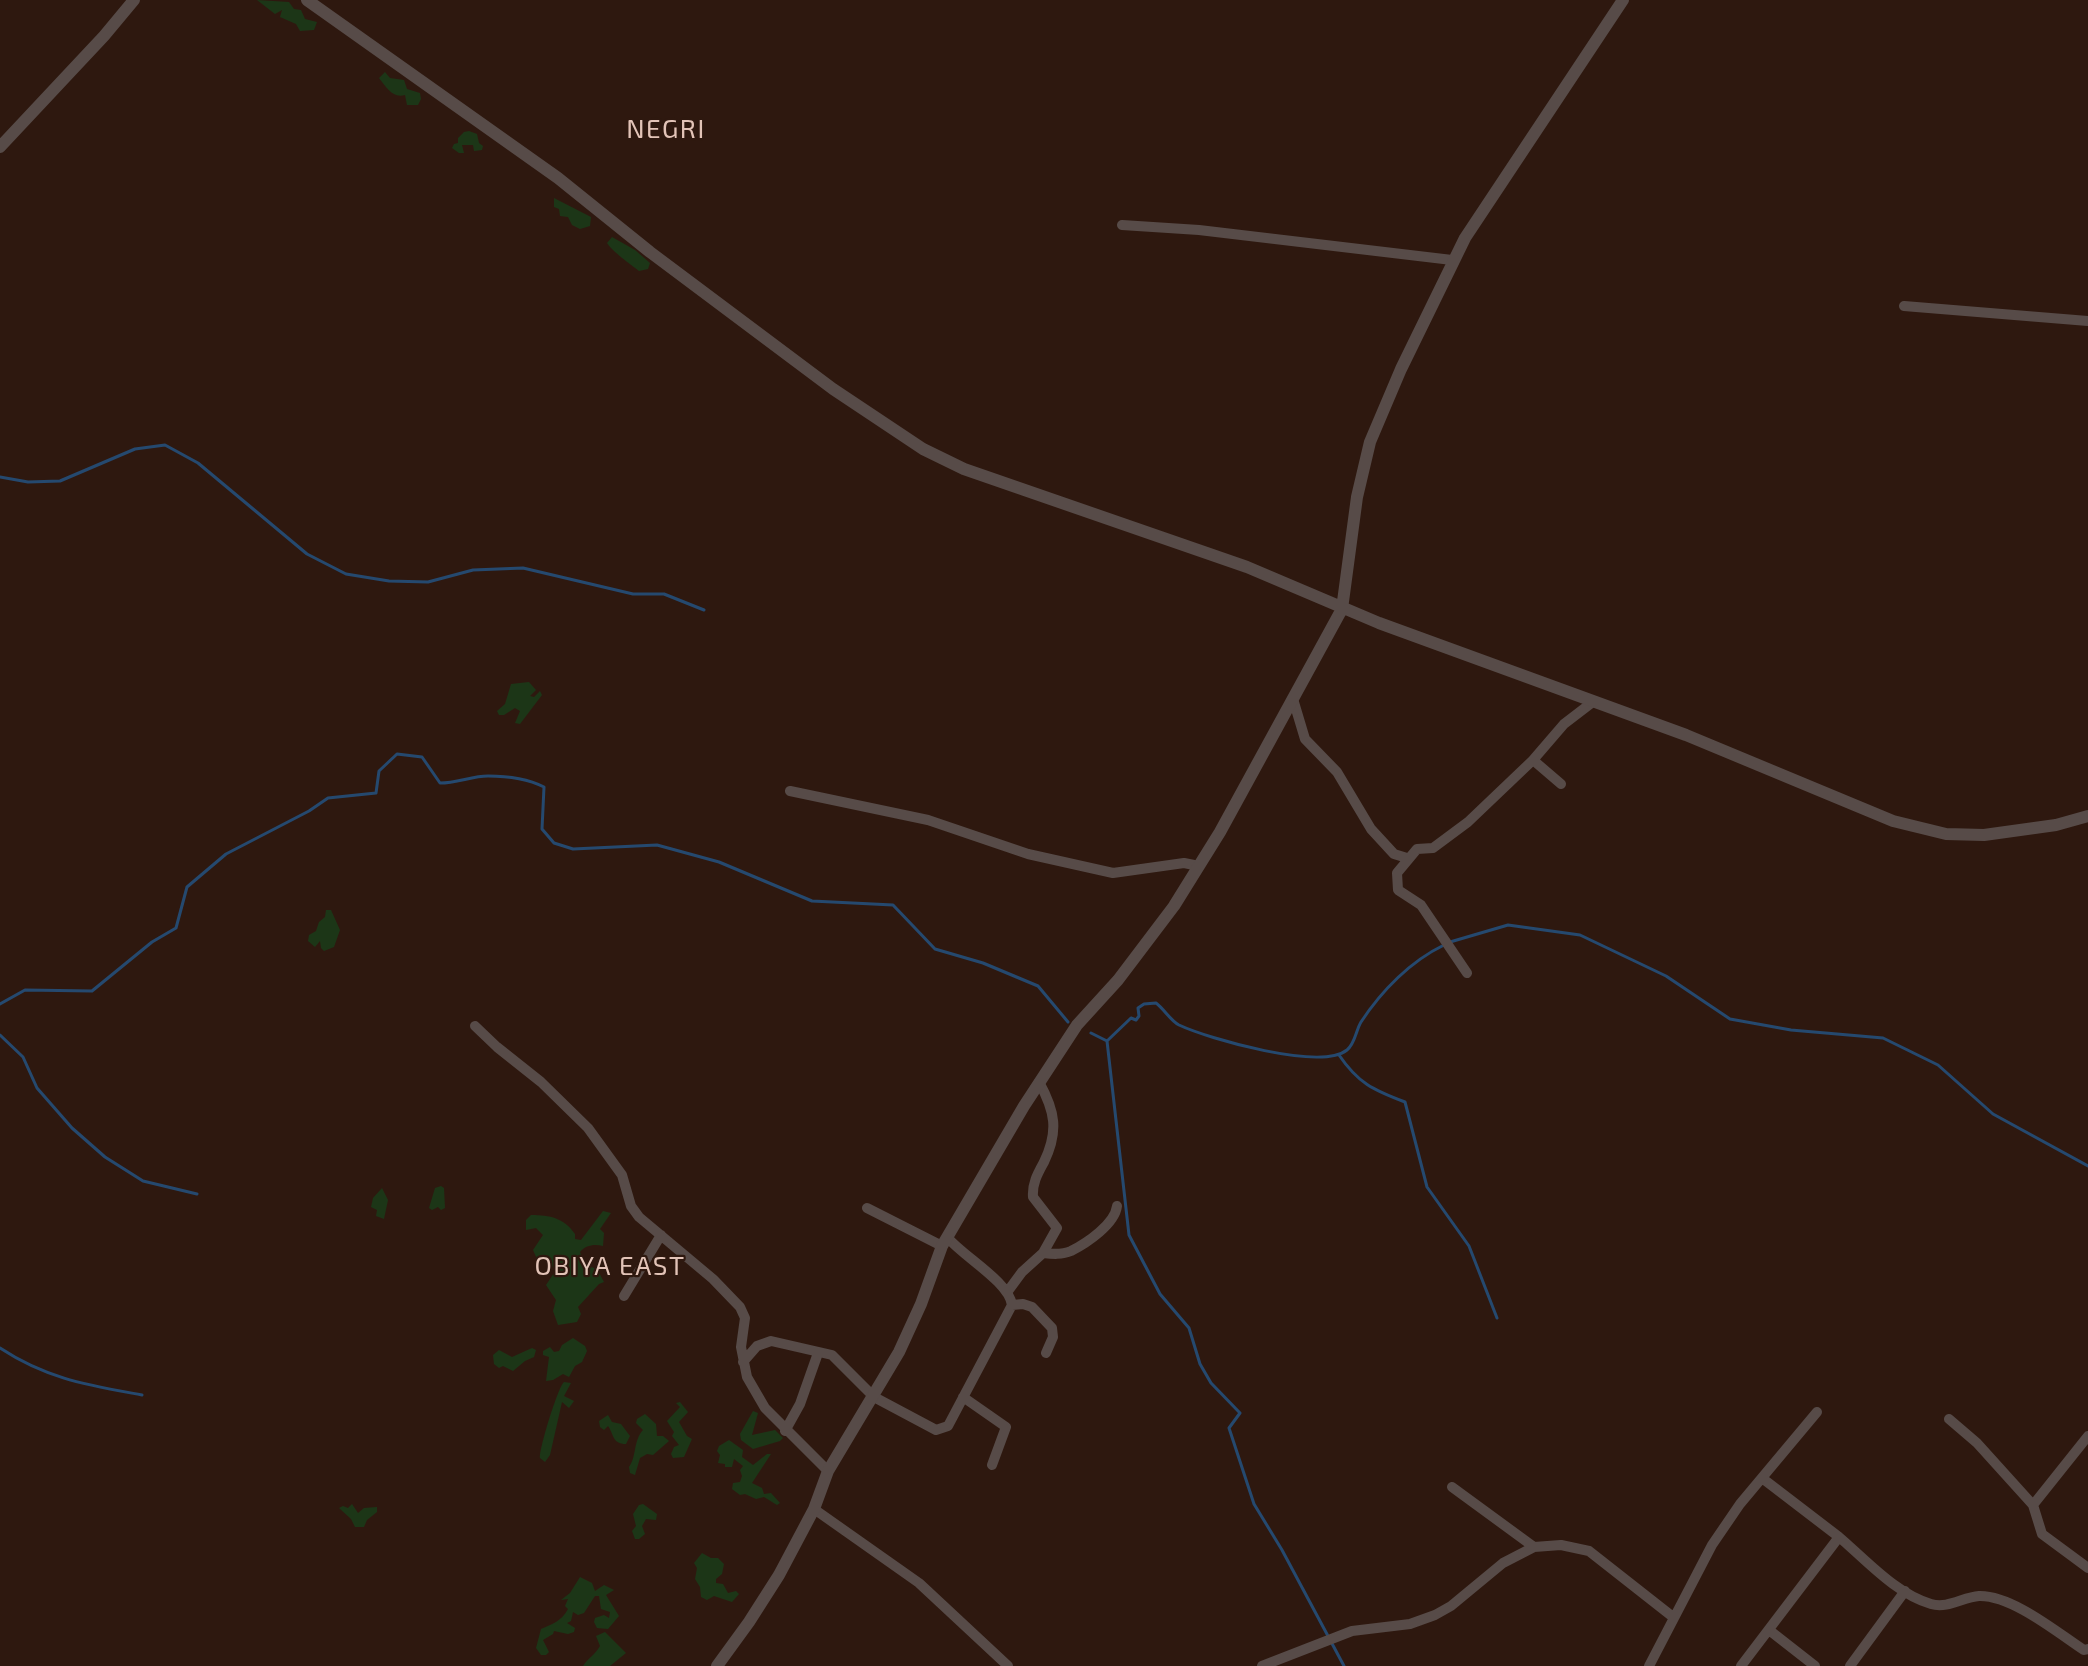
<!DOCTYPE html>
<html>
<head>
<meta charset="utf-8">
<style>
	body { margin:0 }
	canvas { display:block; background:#2e180f }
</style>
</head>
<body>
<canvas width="2088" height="1666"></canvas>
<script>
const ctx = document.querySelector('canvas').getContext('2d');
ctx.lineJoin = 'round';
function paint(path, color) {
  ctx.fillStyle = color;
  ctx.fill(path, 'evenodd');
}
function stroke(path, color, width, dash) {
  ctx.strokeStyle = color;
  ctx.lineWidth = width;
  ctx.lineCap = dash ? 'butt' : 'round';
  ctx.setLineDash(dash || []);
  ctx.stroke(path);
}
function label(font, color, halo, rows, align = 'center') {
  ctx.font = font + ' "Exo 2",sans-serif';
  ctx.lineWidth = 4.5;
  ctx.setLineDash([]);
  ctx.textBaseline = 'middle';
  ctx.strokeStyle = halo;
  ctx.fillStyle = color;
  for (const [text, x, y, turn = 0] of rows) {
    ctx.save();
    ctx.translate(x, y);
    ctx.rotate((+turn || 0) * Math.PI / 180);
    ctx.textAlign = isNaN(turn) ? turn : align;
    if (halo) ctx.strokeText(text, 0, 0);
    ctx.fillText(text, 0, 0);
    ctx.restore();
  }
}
const green = new Path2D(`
	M257 0 289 2 294 9 301 10 305 19 317 22 314 30 300 31 296 24 280 17 282 10 275 14Z
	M385 72 390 78 404 80 407 89 420 93 421 99 418 105H407L405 95C393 99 386 87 379 78Z
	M469 131 477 134 479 143 483 146 482 150 474 151 473 145H462L464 153H459L452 148 454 144 458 143V138L464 132Z
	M554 198 591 217 590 226 580 229 572 225 568 217 560 216 559 209 554 207Z
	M612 237 635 250 650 263 648 269 639 271C630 264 612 251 607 243Z
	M529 682 536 690 530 696 534 697 540 691 542 695 520 724 515 723 520 711 515 708 504 715H499L497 711 505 704 511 684Z
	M326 910H331L340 930 334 947 324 951 321 948 320 941 315 947 308 941 309 935 316 931 319 922 325 917Z
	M441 1186 444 1188 445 1208 441 1210 438 1207 432 1210 429 1208 435 1188Z
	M382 1188 388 1200 384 1219 376 1216 377 1210 371 1207 373 1198Z
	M603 1211 611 1213 600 1229 604 1233 603 1246C594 1244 586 1245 580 1252L585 1265 597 1269 604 1282 599 1284 578 1307 581 1314 577 1322 558 1325 553 1311 556 1300 546 1285 556 1270 545 1259H537L533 1250 543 1235 536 1228 526 1230V1220L531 1215C550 1215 564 1218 575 1234V1239L581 1240Z
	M573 1338 585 1346 587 1351 582 1362 575 1366 569 1377 563 1374 553 1380 546 1381 549 1357 543 1355V1351L550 1347 554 1352 559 1351 562 1345Z
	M532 1348 536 1350 534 1357 525 1361 513 1371 503 1366 499 1368 494 1364 493 1355 499 1350 512 1357Z
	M564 1382 571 1383 564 1396 574 1401 569 1408 562 1402 550 1455 545 1462 540 1458C539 1449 558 1387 564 1382Z
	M680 1402 688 1412 679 1422 687 1436 692 1439 684 1457 673 1458 671 1454 674 1447 679 1445 672 1436 674 1432 667 1421 680 1407 676 1403Z
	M753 1411 758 1413 752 1435 775 1430 783 1438 780 1441 753 1449 741 1440 740 1434Z
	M645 1414 656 1424 657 1436H663L669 1441 653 1455 647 1454 640 1458 635 1475 630 1473 629 1467C637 1456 633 1441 643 1430L636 1423 637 1419Z
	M608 1415 612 1422 621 1424 630 1436 626 1444C612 1444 614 1434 608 1426L604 1430 600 1427 599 1421Z
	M729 1440 743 1450 742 1457 753 1465 767 1454H771L752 1483 762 1488 764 1494 771 1493 780 1503 777 1505 764 1497 756 1499 745 1494 740 1495 732 1489 733 1483 740 1482 742 1476 740 1470 743 1466 734 1459 732 1467H725V1464L718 1463 720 1455 717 1451 719 1446Z
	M352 1504 358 1513 364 1508 377 1507V1512L367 1520 364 1527H355L351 1519 339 1508 343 1506 348 1508Z
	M643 1504 657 1514 656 1520 646 1519 642 1526 645 1534 639 1539H635L632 1531 636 1526 633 1514 639 1505Z
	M702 1553 711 1558H718L724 1564 722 1574 716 1579V1583L723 1584 728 1593 736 1591 739 1594 732 1602 714 1596 707 1600 701 1597 700 1587 695 1579 697 1568 694 1563Z
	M580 1577 592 1583 595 1591 604 1585 614 1590 606 1595 619 1616 608 1629 597 1628 594 1622 595 1618 604 1615 609 1618 610 1612 601 1609 599 1596H595L584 1613 578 1615 573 1612 571 1621 567 1623 575 1628 574 1632 568 1634 554 1631 553 1634 543 1640 549 1652 546 1655H541L536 1648 541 1629C552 1624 562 1621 568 1609L565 1606 568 1599 561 1600 570 1593Z
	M605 1632 626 1653 610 1666H583C588 1658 595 1655 600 1646L596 1636Z`);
const stream = new Path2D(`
	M0 477 28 482 60 481 135 449 165 445 198 463 307 554 346 574 389 581 428 582 473 570 523 568 633 594H664L704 610
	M1450 942 1508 925 1580 935 1666 976 1730 1019 1791 1030 1883 1038 1938 1065 1993 1114 2088 1166
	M0 1004 25 990 92 991 152 942 176 928 187 887 226 854 309 811 328 798 376 793 379 771 397 754 422 757 440 783C457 783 472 776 488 776 506 776 528 779 544 787L542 829 554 843 573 849 657 845 719 862 812 901 893 905 935 949 983 963 1038 986 1068 1022
	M1091 1033 1107 1041 1131 1018 1136 1020 1139 1016 1138 1008 1144 1004 1156 1003C1164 1009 1171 1021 1179 1025 1209 1039 1321 1071 1347 1050 1355 1044 1356 1030 1361 1022 1382 990 1411 961 1444 945
	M0 1035 23 1057 37 1088 72 1128 105 1157 143 1181 197 1194
	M1107 1041 1129 1235 1160 1294 1189 1328 1200 1364 1211 1383 1240 1413 1229 1428 1254 1504 1282 1550 1344 1666
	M1339 1055C1358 1083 1373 1090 1405 1102L1427 1187 1469 1246 1497 1318
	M0 1348C47 1379 88 1385 142 1395`);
const minor = new Path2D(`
	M1122 225 1199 230 1452 260
	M1904 306 2088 321
	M1293 699 1305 739 1337 772 1371 829 1394 854 1407 858
	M1533 760 1561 784
	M790 791 928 820 1028 854 1113 873 1184 863 1199 866
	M1467 973 1421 905 1398 890 1397 873 1417 849 1433 848 1468 822 1533 760 1564 724 1594 701
	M475 1026 497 1047 541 1082 588 1128 622 1175 631 1206 639 1217 713 1279 740 1307 745 1318 741 1347 747 1377 765 1408 828 1471
	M867 1208 942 1246
	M1043 1253C1052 1254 1062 1255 1071 1251 1087 1243 1115 1224 1117 1206
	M1008 1291 1022 1272 1043 1253 1057 1228 1033 1197C1032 1183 1038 1173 1044 1162 1059 1131 1055 1111 1039 1082
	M624 1296 661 1235
	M1012 1305 1023 1304 1032 1307 1052 1328 1053 1337 1046 1353
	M743 1362 757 1346 771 1341 832 1355 874 1397 936 1430 948 1426 1012 1305C1009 1282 964 1257 948 1238
	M963 1397 1006 1427 992 1465
	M1949 1419 1977 1443 2033 1505
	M785 1431 800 1404 818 1353
	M2088 1436 2033 1505 2042 1534 2088 1568
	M1762 1478 1839 1537
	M1452 1487 1534 1547 1561 1545 1589 1551 1673 1617
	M814 1509 919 1583 1008 1666
	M1769 1630 1815 1666
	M1262 1666 1352 1631 1410 1624 1435 1615 1451 1606 1503 1563 1534 1547
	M1649 1666 1712 1545 1740 1504 1817 1412
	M1741 1666 1839 1537C1866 1560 1896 1594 1931 1604 1948 1609 1963 1597 1979 1596 2012 1595 2058 1633 2084 1650L2088 1649
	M1850 1666 1905 1591`);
const tertiary = new Path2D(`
	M307 0 558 178 650 252 833 389 923 449 964 469 1247 567 1379 623 1686 735 1893 821 1946 834 1984 835 2056 825 2088 816
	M0 147 104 36 134 0
	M717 1666 749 1622 779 1575 814 1509 828 1471 899 1352 921 1304 942 1246 1024 1106 1077 1025 1118 980 1174 906 1220 832 1342 609 1357 497 1370 442 1401 369 1465 238 1623 0`);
const quarterNames = [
	["NEGRI",666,129],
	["OBIYA EAST",610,1266]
];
paint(green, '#1c3617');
stroke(stream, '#25496f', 3);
stroke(minor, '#574b48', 10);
stroke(tertiary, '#574b48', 12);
ctx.letterSpacing = '1.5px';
label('26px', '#e2c3b7', '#2e180f', quarterNames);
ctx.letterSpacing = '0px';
</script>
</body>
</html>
